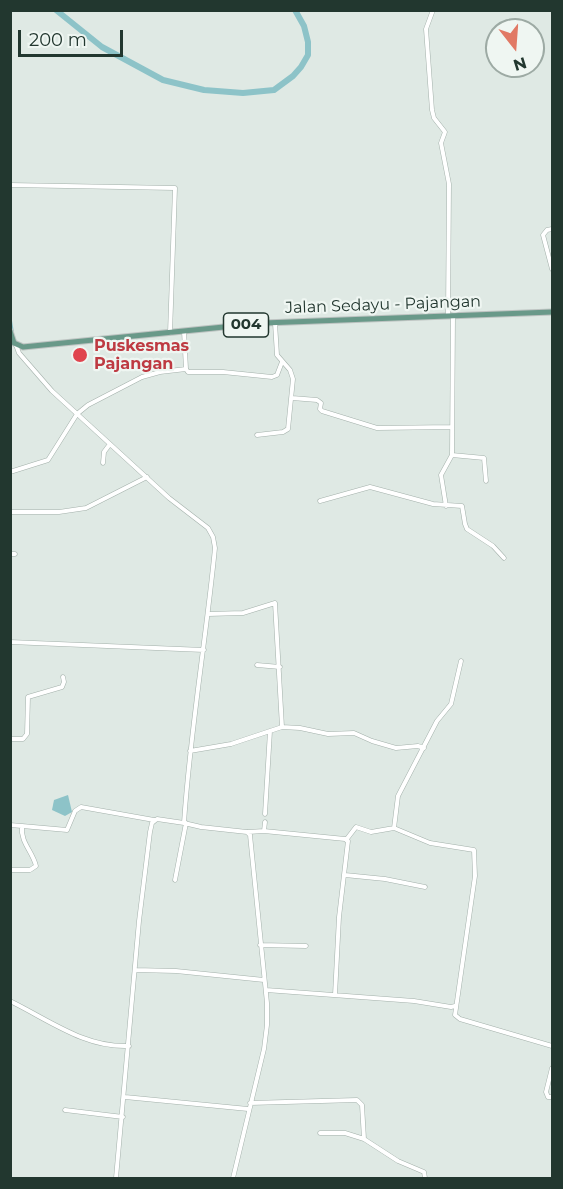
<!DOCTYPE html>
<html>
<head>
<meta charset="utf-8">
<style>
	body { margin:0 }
	#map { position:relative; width:563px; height:1189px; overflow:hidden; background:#dfe9e4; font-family:Montserrat,sans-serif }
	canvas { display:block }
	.frame { position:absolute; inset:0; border:12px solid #22372f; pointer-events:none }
	.north { position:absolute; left:485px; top:18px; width:60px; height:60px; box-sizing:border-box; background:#eff6f2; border:2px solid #9daaa4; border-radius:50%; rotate:163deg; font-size:16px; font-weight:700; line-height:24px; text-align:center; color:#22372f }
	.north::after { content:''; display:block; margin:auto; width:21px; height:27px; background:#e17965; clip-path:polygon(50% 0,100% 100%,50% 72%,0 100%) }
	.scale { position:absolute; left:18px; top:30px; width:105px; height:27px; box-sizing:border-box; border:3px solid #22372f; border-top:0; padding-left:8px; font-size:18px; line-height:21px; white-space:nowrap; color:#22372f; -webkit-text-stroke:4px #eff6f2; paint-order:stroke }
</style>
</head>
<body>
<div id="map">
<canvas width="563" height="1189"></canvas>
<div class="frame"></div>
<div class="north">N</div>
<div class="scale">200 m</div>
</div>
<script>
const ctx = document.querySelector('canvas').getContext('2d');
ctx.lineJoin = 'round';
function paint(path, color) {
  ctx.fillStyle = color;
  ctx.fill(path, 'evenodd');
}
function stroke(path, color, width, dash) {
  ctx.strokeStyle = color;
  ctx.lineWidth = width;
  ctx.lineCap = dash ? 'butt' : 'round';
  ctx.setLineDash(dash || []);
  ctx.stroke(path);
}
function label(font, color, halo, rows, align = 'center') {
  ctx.font = font + ' Montserrat,sans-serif';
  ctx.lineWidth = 4.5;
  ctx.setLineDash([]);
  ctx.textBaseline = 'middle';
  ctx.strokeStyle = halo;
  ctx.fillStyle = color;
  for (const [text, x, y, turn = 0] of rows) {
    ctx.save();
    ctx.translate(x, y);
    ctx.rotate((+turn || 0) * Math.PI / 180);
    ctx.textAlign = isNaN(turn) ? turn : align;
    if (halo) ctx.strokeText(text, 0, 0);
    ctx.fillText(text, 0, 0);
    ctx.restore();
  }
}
const water = new Path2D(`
	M68 795 72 812 65 816 52 810 54 800Z`);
const stream = new Path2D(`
	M10 313 13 331`);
const river = new Path2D(`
	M56 10 102 47 163 80 204 90 243 93 274 90 293 76 301 67 308 55V42L304 26 295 10`);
const minor = new Path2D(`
	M433 10 426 29 432 110 434 118 445 132 441 143 449 184 448 316
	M10 185 175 188 170 333
	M552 229 547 230 543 235 552 269
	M184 331 186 369
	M16 345 19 353 52 391 169 498 208 528 213 537 215 548C206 640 190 731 184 823L201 827 247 832 250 835 267 1003V1025L264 1049 233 1178
	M292 398 317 400 321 403 320 409 322 411 377 428 452 427
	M257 435 283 432 288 429 293 379 290 370 277 355 275 323
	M452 455 484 458 486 481
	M103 463 104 452 110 444
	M10 472 48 460 77 414 88 405 142 377 160 372 186 369 188 372H223L272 377 277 375 282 362
	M320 501 370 487 433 504 462 506 465 524 467 529 493 546 504 558
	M446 506 441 475 452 455 453 316
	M10 512H59L86 508 147 477
	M10 554H15
	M208 614 243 613 275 603 282 727
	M10 642 204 650
	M257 665 280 667
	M10 739H23L27 734 28 697 62 687 64 682 63 677
	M190 751 231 744 282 727 300 728 328 734 354 733 372 741 396 748 418 746 424 748
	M265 814 270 731
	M10 825 22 826C20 842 33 852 36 866L30 870H10
	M22 826 67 830 75 811 81 807 154 820
	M394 828 398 796 437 721 451 704 461 661
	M264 831 265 822
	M248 832 264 831 345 839 348 841 339 917 335 995
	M346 840 356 827 371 832 394 828 430 843 474 850 475 876 455 1015 460 1019 552 1046
	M345 875 385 879 425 887
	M175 880 186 823
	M260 945 306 946
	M135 970 176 971 264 980
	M266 990 414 1001 451 1007 455 1006
	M10 1001C49 1020 85 1048 129 1046
	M552 1068 546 1092 548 1097H552
	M125 1097 248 1109
	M250 1103 357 1100 362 1105 364 1139
	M65 1110 123 1117
	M320 1133H345L364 1139 398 1161 424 1172 425 1178
	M116 1178 139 921 150 832 152 823 157 819 184 823`);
const primary = new Path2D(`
	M10 331 14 343 23 347 264 323 552 312`);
const markers = [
	[80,355,8,"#e0444e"]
];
const shields = [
	[246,325,45]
];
const shieldNames = [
	["004",246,325]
];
const streetNames = [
	["Jalan Sedayu - Pajangan",383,305,-2]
];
const healthNames = [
	["Puskesmas",94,346],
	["Pajangan",94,364]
];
paint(water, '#8dc3c8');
stroke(stream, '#8dc3c8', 1.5);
stroke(river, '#8dc3c8', 6);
stroke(minor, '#a3b0aa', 5);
stroke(primary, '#bdc3c1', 7);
stroke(minor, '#fff', 4);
stroke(primary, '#699989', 5);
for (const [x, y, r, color] of markers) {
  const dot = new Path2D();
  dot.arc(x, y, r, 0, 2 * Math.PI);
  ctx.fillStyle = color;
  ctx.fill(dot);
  stroke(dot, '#eff6f2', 2);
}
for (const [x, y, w] of shields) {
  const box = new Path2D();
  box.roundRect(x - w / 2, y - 12, w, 24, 4.5);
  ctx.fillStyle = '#eff6f2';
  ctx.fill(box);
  stroke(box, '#22372f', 1.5);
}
label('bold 15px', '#22372f', null, shieldNames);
label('16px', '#22372f', '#eff6f2', streetNames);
label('bold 16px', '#be3a42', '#eff6f2', healthNames, 'left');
</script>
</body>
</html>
